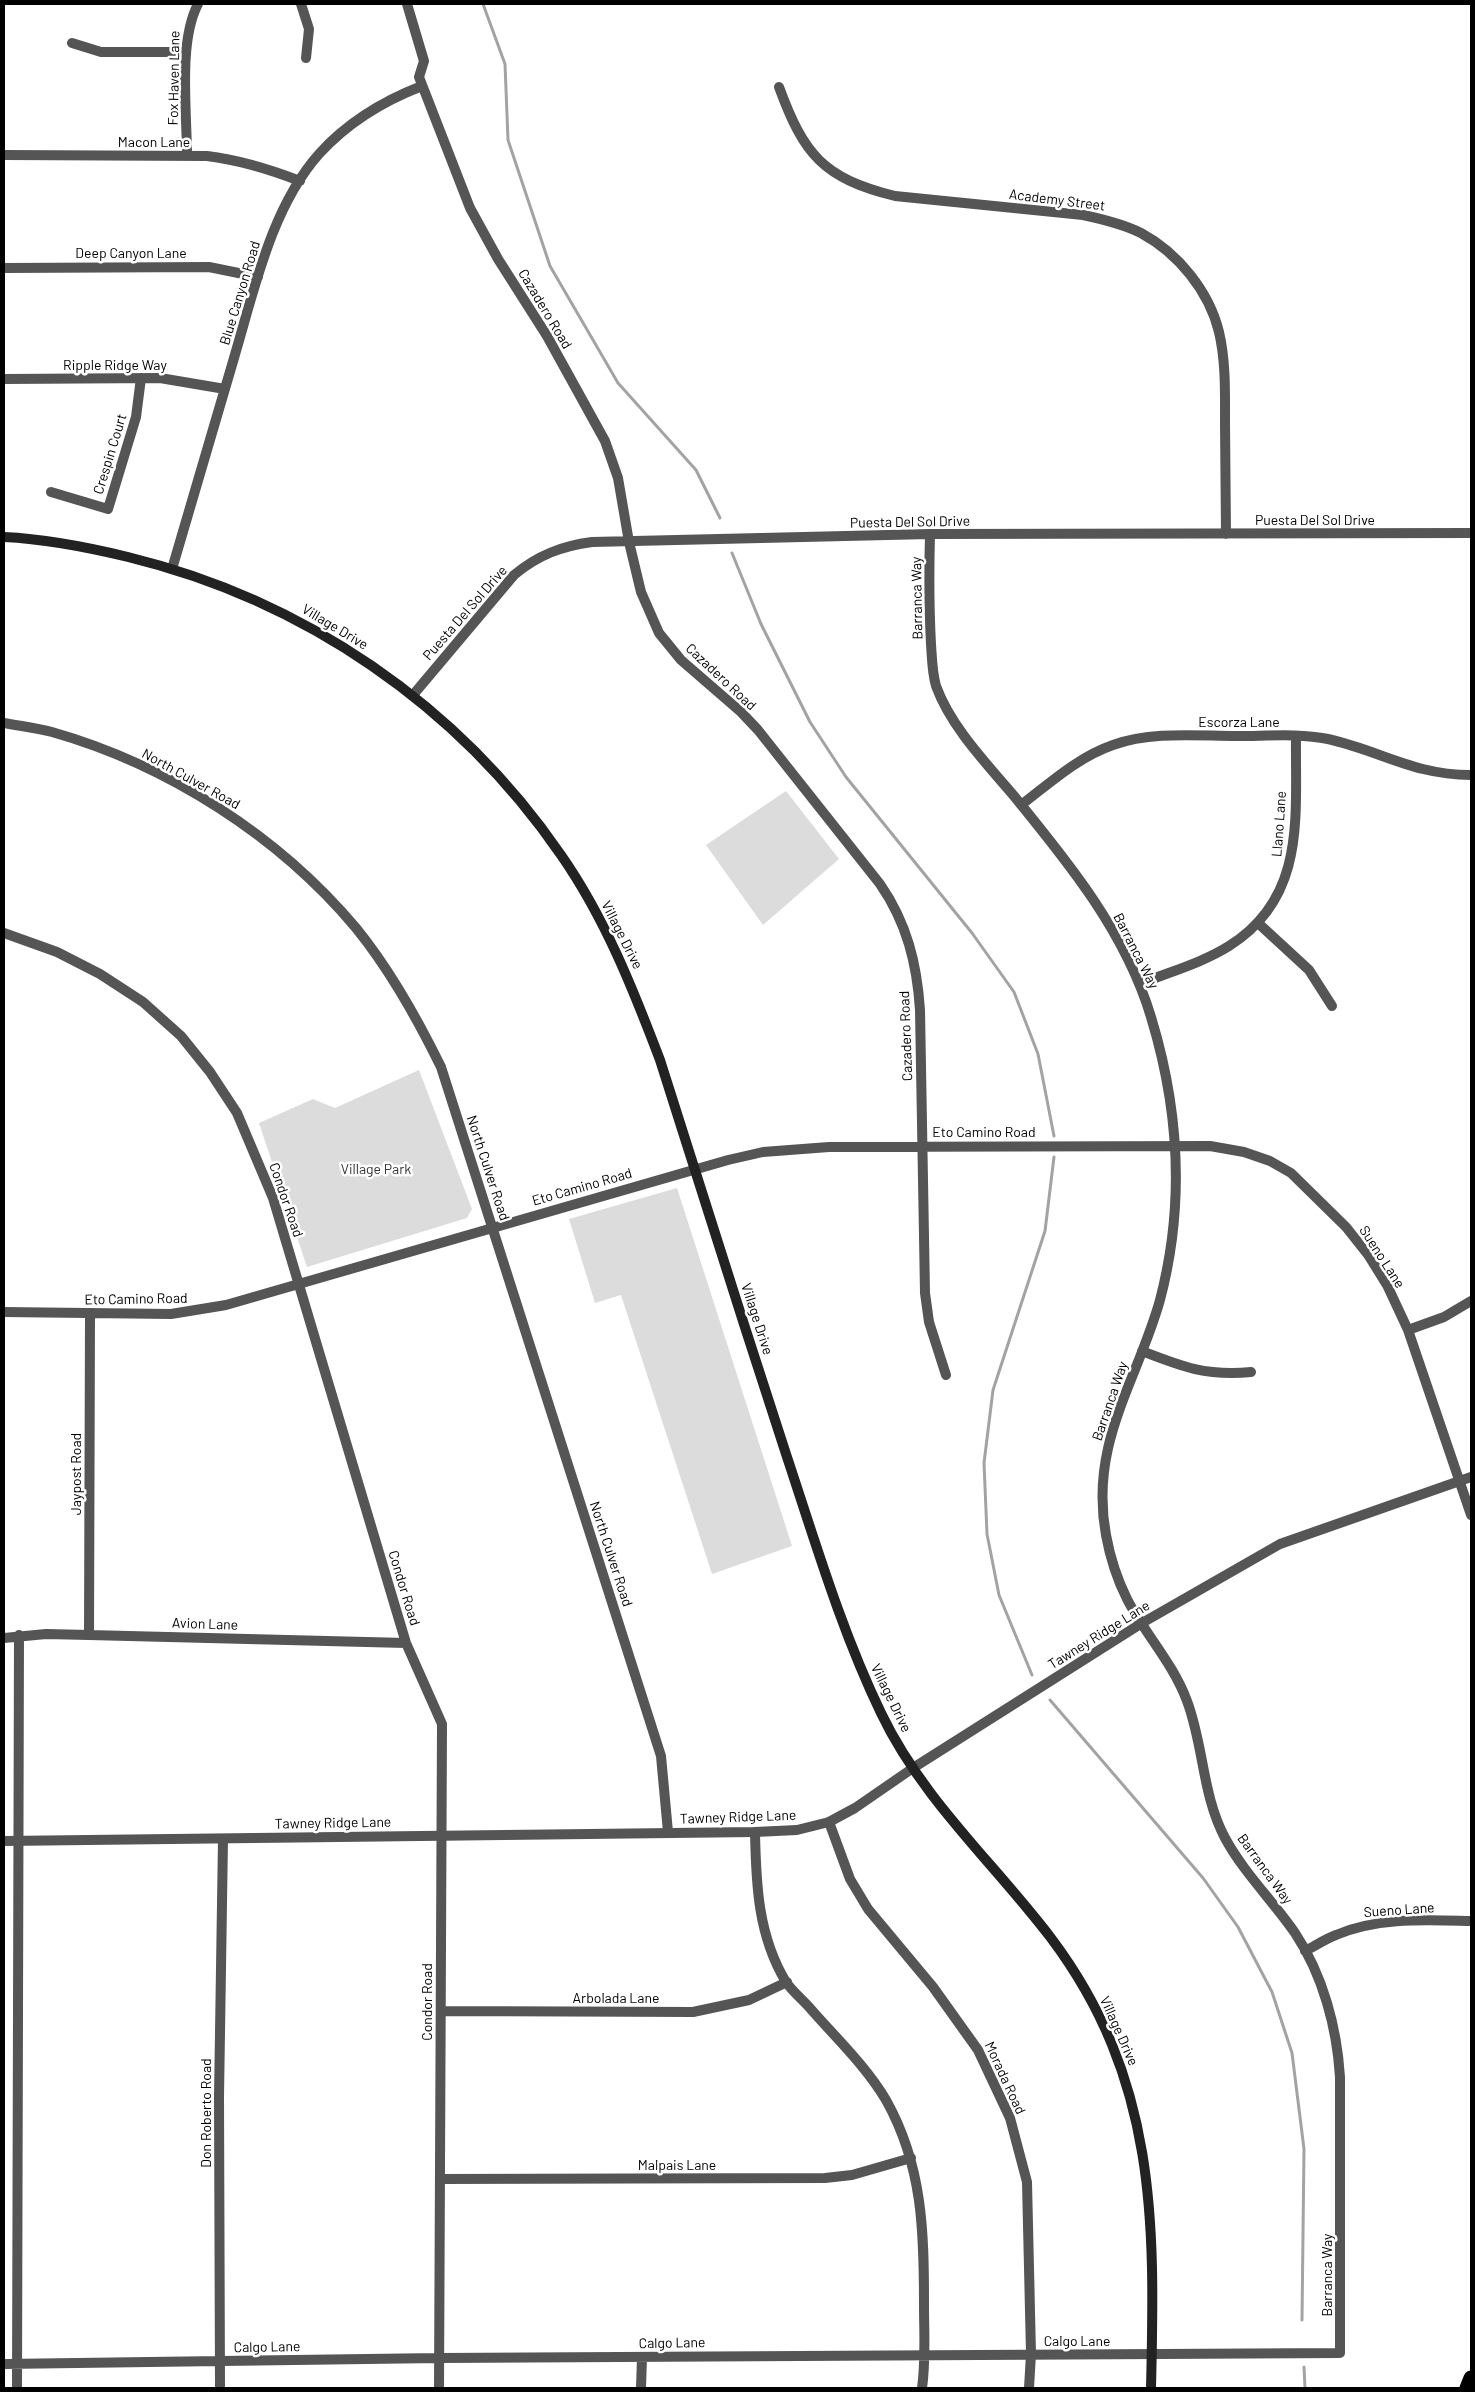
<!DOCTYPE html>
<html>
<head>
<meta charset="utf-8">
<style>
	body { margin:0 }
	#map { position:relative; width:1475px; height:2392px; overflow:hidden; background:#fff; font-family:Barlow,sans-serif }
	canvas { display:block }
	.frame { position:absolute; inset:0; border:5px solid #000; pointer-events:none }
</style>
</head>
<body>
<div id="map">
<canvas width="1475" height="2392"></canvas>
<div class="frame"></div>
</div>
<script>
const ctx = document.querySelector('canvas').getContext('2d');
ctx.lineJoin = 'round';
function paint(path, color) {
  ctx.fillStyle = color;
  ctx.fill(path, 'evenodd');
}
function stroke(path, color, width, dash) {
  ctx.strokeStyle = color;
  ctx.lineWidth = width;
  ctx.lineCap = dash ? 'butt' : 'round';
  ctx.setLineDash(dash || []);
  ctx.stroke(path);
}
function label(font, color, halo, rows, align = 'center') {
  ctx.font = font + ' Barlow,sans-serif';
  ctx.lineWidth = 5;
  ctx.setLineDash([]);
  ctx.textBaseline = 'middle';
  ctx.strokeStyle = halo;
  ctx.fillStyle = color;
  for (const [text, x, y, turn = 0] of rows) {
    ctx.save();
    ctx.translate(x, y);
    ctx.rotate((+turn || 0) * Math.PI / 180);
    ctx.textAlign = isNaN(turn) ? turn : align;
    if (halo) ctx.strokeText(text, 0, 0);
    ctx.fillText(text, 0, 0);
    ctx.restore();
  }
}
const green = new Path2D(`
	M786 791 839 859 763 925 706 845Z
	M419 1070 472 1209 467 1218 307 1267 259 1123 313 1099 335 1108Z
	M677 1188 792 1546 712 1574 621 1295 595 1303 569 1219Z`);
const stream = new Path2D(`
	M483 4 505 64 508 140 550 266 618 383 696 470 720 518
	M732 553 761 624 810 722 846 777 972 933 1014 992 1038 1054 1054 1136
	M1032 1675 999 1595 987 1534 984 1463 993 1390 1045 1231 1054 1157
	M1050 1700 1203 1878 1238 1927 1272 1992 1292 2053 1304 2149 1302 2320
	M1304 2367 1305 2388`);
const minor = new Path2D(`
	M301 4 309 29 306 58
	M407 4 424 61 419 77 470 208 498 259 547 336 605 441 618 478 629 542 641 592 659 633 681 660 741 712 758 730 880 884C907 923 917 964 920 1010L925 1293 929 1322 946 1375
	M72 43 101 52H186
	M779 87C804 155 823 178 895 196L1083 215C1102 219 1123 224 1141 233 1178 253 1209 291 1219 332 1226 362 1225 393 1225 424 1225 460 1226 497 1226 534
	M4 155 207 156C240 160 269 169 300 181
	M187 156C187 112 178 42 198 4
	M4 268 209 267 258 277
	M4 379 160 378 225 389
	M51 492 108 509 136 417 141 378
	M172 569C193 499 213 428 234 358 254 291 271 208 319 154 347 123 383 101 422 86
	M413 695 514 575C538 555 562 546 592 542L930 534 1471 533
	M4 723C20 726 37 728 52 732 168 765 279 836 356 928 391 971 417 1018 441 1067L661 1756 668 1832
	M1021 805C1050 783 1078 757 1113 745 1152 731 1197 736 1237 736 1267 736 1299 733 1328 739 1381 751 1414 775 1471 775
	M1258 923 1309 970 1332 1006
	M4 933 57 952 100 974 143 1002 181 1036 210 1072 237 1113 273 1198 406 1643 442 1724 439 2388
	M1140 984C1169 972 1202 963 1229 946 1307 897 1295 816 1296 736
	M4 1312 171 1314 226 1305 728 1160 763 1152 829 1147 1210 1146 1244 1152 1270 1161 1291 1173 1346 1227 1369 1256 1387 1285 1408 1330 1471 1515
	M1408 1330 1444 1317 1471 1301
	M1142 1351C1183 1367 1206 1376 1251 1372
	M89 1635 90 1314
	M4 1638 46 1634 89 1635 406 1643
	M829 1822 850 1879 868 1909 933 1987 978 2050 1010 2118 1027 2182 1031 2354 1029 2388
	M755 1832C756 1884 758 1936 786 1982 792 1991 802 1999 809 2007 835 2037 866 2066 886 2100 923 2166 924 2232 924 2305 924 2333 926 2361 922 2388
	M1305 1951C1315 1946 1325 1939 1336 1935 1378 1917 1426 1920 1471 1921
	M441 2011 693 2012 749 2000 787 1982
	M440 2179 825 2178 852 2175 911 2158
	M4 2364 439 2358 1340 2353V2077C1337 2028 1323 1975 1295 1933 1273 1901 1244 1873 1225 1838 1202 1795 1204 1746 1187 1701 1173 1663 1145 1634 1127 1599 1117 1579 1110 1557 1106 1535 1089 1443 1137 1382 1160 1300 1185 1205 1179 1109 1151 1017 1126 933 1068 862 1014 796 986 763 951 727 936 686 932 672 932 658 931 644 929 607 929 571 930 534
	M17 2388 19 1635
	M220 2388 219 2097 223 1839
	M641 2388 642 2357`);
const tertiary = new Path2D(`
	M4 1841 755 1832 797 1830 829 1822 855 1808 913 1768 1142 1623 1280 1544 1471 1477`);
const secondary = new Path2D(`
	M4 537C46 539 87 547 128 557 304 600 458 705 561 855 605 918 633 989 660 1060 702 1192 743 1323 786 1454 815 1541 841 1630 881 1713 922 1799 994 1863 1051 1938 1157 2079 1155 2221 1151 2388`);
const motorway = new Path2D(`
	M1467 2388 1471 2378`);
const streetNames = [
	["Fox Haven Lane",174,78,-89],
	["Macon Lane",154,142],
	["Academy Street",1057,200,7],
	["Deep Canyon Lane",131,253],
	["Blue Canyon Road",240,293,-73],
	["Cazadero Road",545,309,59],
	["Ripple Ridge Way",115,365],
	["Crespin Court",110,454,-73],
	["Puesta Del Sol Drive",1315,520],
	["Puesta Del Sol Drive",910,522,-1],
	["Barranca Way",917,598,-91],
	["Puesta Del Sol Drive",465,613,-49],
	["Village Drive",335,627,31],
	["Cazadero Road",721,677,43],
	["Escorza Lane",1239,722],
	["North Culver Road",191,779,29],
	["Llano Lane",1279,824,-86],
	["Village Drive",622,935,63],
	["Barranca Way",1136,951,63],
	["Cazadero Road",906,1036,-92],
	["Eto Camino Road",984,1132],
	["North Culver Road",488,1168,72],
	["Eto Camino Road",582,1187,-16],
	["Condor Road",286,1200,71],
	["Sueno Lane",1382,1257,57],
	["Eto Camino Road",136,1299,-1],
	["Village Drive",757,1319,72],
	["Barranca Way",1110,1401,-71],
	["Jaypost Road",76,1474,-90],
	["North Culver Road",611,1554,72],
	["Condor Road",404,1588,73],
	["Avion Lane",205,1624,2],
	["Tawney Ridge Lane",1099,1635,-32],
	["Village Drive",891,1698,64],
	["Tawney Ridge Lane",738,1817,-2],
	["Tawney Ridge Lane",333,1823,-1],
	["Barranca Way",1265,1869,54],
	["Sueno Lane",1399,1910,-4],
	["Arbolada Lane",616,1998],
	["Condor Road",427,2002,-90],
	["Village Drive",1119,2031,66],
	["Morada Road",1005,2078,65],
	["Don Roberto Road",206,2113,-90],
	["Malpais Lane",677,2165],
	["Barranca Way",1327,2275,-90],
	["Calgo Lane",1077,2341],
	["Calgo Lane",672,2343,-1],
	["Calgo Lane",267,2347,-1]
];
const parkNames = [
	["Village Park",376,1169]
];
paint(green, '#dcdcdc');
stroke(stream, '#a3a3a3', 3);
stroke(minor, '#555', 10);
stroke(tertiary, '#555', 10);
stroke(secondary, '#222', 10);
stroke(motorway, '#000', 15);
label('14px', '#000', '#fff', streetNames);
label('14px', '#333', '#fff', parkNames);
</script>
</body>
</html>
